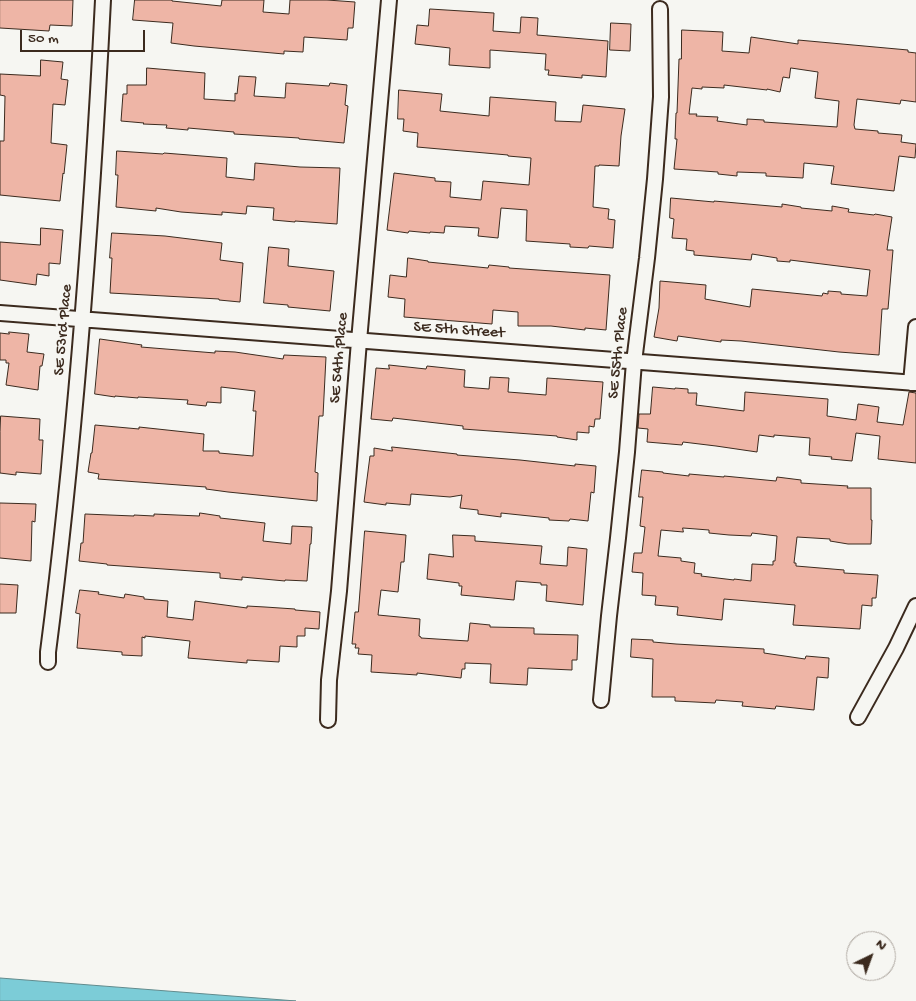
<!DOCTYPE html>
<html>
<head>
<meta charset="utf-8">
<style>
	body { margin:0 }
	#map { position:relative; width:916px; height:1001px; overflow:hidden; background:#f6f6f2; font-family:"Gochi Hand",sans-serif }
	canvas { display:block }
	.north { position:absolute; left:846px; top:931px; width:50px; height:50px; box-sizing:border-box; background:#f6f6f2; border:1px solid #aba49d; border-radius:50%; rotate:42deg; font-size:14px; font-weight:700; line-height:20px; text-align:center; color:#3b2a1e }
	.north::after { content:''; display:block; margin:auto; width:18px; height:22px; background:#3b2a1e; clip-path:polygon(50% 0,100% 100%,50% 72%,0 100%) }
	.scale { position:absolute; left:20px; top:30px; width:125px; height:22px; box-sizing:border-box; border:2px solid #3b2a1e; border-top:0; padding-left:6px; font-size:15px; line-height:18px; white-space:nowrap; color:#3b2a1e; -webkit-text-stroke:4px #f6f6f2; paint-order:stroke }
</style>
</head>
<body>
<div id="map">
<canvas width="916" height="1001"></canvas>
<div class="north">N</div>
<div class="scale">50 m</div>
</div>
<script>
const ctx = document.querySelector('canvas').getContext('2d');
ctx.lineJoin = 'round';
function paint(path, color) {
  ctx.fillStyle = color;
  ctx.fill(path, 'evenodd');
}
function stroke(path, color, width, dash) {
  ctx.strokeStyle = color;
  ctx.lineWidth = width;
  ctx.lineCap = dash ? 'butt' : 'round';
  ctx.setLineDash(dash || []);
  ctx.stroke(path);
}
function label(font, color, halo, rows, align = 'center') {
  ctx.font = font + ' "Gochi Hand",sans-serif';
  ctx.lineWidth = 4;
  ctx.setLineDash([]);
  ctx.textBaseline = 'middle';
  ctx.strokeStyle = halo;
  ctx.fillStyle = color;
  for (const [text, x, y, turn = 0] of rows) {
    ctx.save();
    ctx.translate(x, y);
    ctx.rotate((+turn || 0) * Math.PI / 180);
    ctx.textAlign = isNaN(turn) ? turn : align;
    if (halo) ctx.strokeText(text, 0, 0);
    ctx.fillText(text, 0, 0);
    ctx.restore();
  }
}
const water = new Path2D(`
	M0 978 296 1001H0Z`);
const building = new Path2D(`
	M0 0H73L72 26 50 25 49 31 0 28Z
	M135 0H172V1L221 6 222 0H264L263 12 289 14 290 0H327L355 2 353 28H348L347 40 304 37 303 52 284 51V54L194 46 171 43 173 23 133 20Z
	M430 9 494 13 493 31 520 33 521 17 538 18 537 35 608 41 606 77 582 75V78L548 75 549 70H545L546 54 490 50V68L449 65 450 48 415 44 417 25 428 26Z
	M611 23 631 24 630 51 610 50Z
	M682 30 723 32 722 51 749 53 751 37 798 44V40L908 50V52L916 53V102L901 100 900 104 857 99 854 125 855 129 878 131V133L902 135 901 142 916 144 915 158 899 156 894 191 831 184 834 166 804 163 803 178 766 176V173L737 172V176L718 174V172L674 169 677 139H675L676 113H677L679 59H681ZM791 68 818 72 815 98 839 101 837 127 764 122V120L747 119V125L717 121 718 117 696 116 697 114H689L692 88 702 89V87L724 88V85L767 90V89L780 92 783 77 789 78Z
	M41 60 63 62 61 79 68 80 65 105 53 104 51 143 67 145 64 174 63 173 60 201 0 195V141H4L5 96 0 95V74L40 76Z
	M147 68 205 73 204 99 235 101V93L237 94 239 76 256 77 254 96 285 98 286 83 329 86 330 83 347 85 345 105 348 106 344 143 322 141 299 139V138L234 134V132L188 128V130L166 128 167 125 143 124 144 123 121 121 123 94H127V85H146Z
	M399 90 442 94 440 111 489 116 490 97 556 102 555 121 581 122 583 105 625 109 621 136 619 166 599 165V166H595L593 207 609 209 608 219 615 220 613 248 589 246 588 248 570 247V244L526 241 527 210 501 208 498 238 478 236 479 228 445 226 444 233 430 232V233L409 231 408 233 387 230 394 173 435 178V181L451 182 450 197 481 200 483 181 529 185 531 158 508 156V155L417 147 418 133 403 131 404 119H398Z
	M117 151 163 154 164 153 227 158 226 177 254 180 255 163 300 167 340 168 337 224 295 221V222L273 220 274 208 247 206 246 214 222 212V215L181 212 156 208V211L116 207 118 175H116Z
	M671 198 714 202V201L782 207V204L801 207V208L832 211V206L849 209 848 212 874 215 875 214 892 217 887 250H893L888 309H882L879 355 839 352 741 341 721 340V342L678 336 677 341 654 337 659 308 660 281 706 285 705 299 750 307 752 289 822 296 823 293 828 294V291L841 292V294L867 296 870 270 790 260V262L777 261V258L752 254 751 260 694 255V251L686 250 687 239 672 238 674 219 670 218Z
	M41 228 63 230 60 264 49 263V276L37 274 36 285 0 280V242L40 245Z
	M112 233 165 236 222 243 220 260 243 263 240 302 219 300V299L110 293 112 258H110Z
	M269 247 289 249 288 266 334 271 330 311 288 307V305L264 303Z
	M408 258 428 261V262L488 268 489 265 509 267V268L610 275 606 330 585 328V330L551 326H518V312L493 310 492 324 404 317 405 299 388 297 390 275 406 277Z
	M9 332 29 334 27 352 44 354 42 366H40L38 390 6 385 9 363H6V360H0V333L9 334Z
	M100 339 142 345 141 347 215 353V351L235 352 283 359 284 355 326 357 323 416H319L315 472 318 473 317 501 228 492 206 489V487L98 479 99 474 88 472 91 453H92L95 425 139 429V427L204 434 203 451H219V453L253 456 256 411H253L255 391 221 387V403L207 402 206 406 187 404 188 400 138 397V398L115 396V397L95 394Z
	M389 365 426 369 427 366 465 370 464 387 489 389 490 377 509 378 508 392 546 395 547 378 603 382 600 419H595L594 427 589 426V433L577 432V440L557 437V436L463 429V426L393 418 392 421 371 419 376 368 389 369Z
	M653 387 675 389V388L688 389V393H697L696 405 744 411 745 392 828 399 827 416 856 420 858 404 879 407 877 422 903 425 909 392 916 393V463L878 459 880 436 856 433 852 461 831 459 832 457 809 455 810 438 774 435V437L759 435 757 452 716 446 683 442 682 445 647 442 648 429 638 428 639 414H650Z
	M1 416 40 419 39 440H43L41 474 16 472V475L0 473V432Z
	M392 447 457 454V455L520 460 575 466V464L596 466 594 493 591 492 588 521 570 519 569 521 549 520V518L501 513V517L478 514V510L460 508 462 495 450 497 411 494 410 505 386 503V505L364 502 370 456H374V448L392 451Z
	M642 470 663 472V473L689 476V474L724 477V476L776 481 777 477 801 480V483L848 486 847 488H871V520H872L871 544H848L830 541V539L797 537 794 563H796V566L844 570V573L878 575 876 598H872V606L862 605 860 629 793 625 795 605 724 599 722 620 677 615 678 607 655 605 656 596 642 595 643 573 632 572 634 553H642L645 527 640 526 643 497H639ZM683 528 709 530V533L729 535 751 536 752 533 777 536 775 561H773V565L752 564 751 581 734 579V580L701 576 702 574 694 573 695 563 681 561V558L658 556 661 530 683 532Z
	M0 503 36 504 35 522 32 521 31 561 0 558Z
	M200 513 220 516V518L265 523 263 541 291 544 292 526 312 527 311 544H310L307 581 285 580V581L242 577V580L220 578V573L107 565V564L79 561 81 543H83L85 514 134 516V515L154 516V514L199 516Z
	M365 531 406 535 404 562H401L398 592 381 590 378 615 420 619 419 636 421 637V638L468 641 470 623 490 625V627L534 628V634L578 635 577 660H572V670L528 668 527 685 490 683 491 664 465 663V669H462L461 678 417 673V675L371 672 372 655 358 654 359 648H355L356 644H352L355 612H358Z
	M453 535 475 536V541L542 546 540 564 567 566 568 547 587 549 583 605 546 601 547 585H541V583L516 581 514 600 461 595 462 586H459V583L427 579 429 554 453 557Z
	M0 584 18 585 16 613H0Z
	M80 590 99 592 98 594 124 598 125 594 144 597V599L168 601 167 617 193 620 195 601 247 608V606L265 607 295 609V610L320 612 319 629 305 628V636H297V647L280 646 279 662 247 660V663L188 658 190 641 145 636V638L142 637V656L122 655V652L77 648 80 614 76 613Z
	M632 639 653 640V642L676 644 764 649V653L805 659 806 656 829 658 828 678 817 677 814 710 776 706 775 709 742 706 743 702 716 700 715 703 675 701V697H652L653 659 631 657Z`);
const street = new Path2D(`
	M0 313 916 383
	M911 383 916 327
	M48 662V652C76 436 92 218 103 0
	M601 700 609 616 618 538 627 452 634 362 647 258 655 179 661 97 660 9
	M858 717 896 648 916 606
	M328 720 329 680 339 591 359 341 389 0`);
const streetNames = [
	["SE 53rd Place",64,330,-85],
	["SE 5th Street",459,331,4],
	["SE 55th Place",619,353,-84],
	["SE 54th Place",340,358,-85]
];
paint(water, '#7cccd7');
stroke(water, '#628b8d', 1);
paint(building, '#eeb5a6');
stroke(building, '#3b2a1e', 1);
stroke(street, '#3b2a1e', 18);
stroke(street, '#f6f6f2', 14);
label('16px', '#3b2a1e', '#f6f6f2', streetNames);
</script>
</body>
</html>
